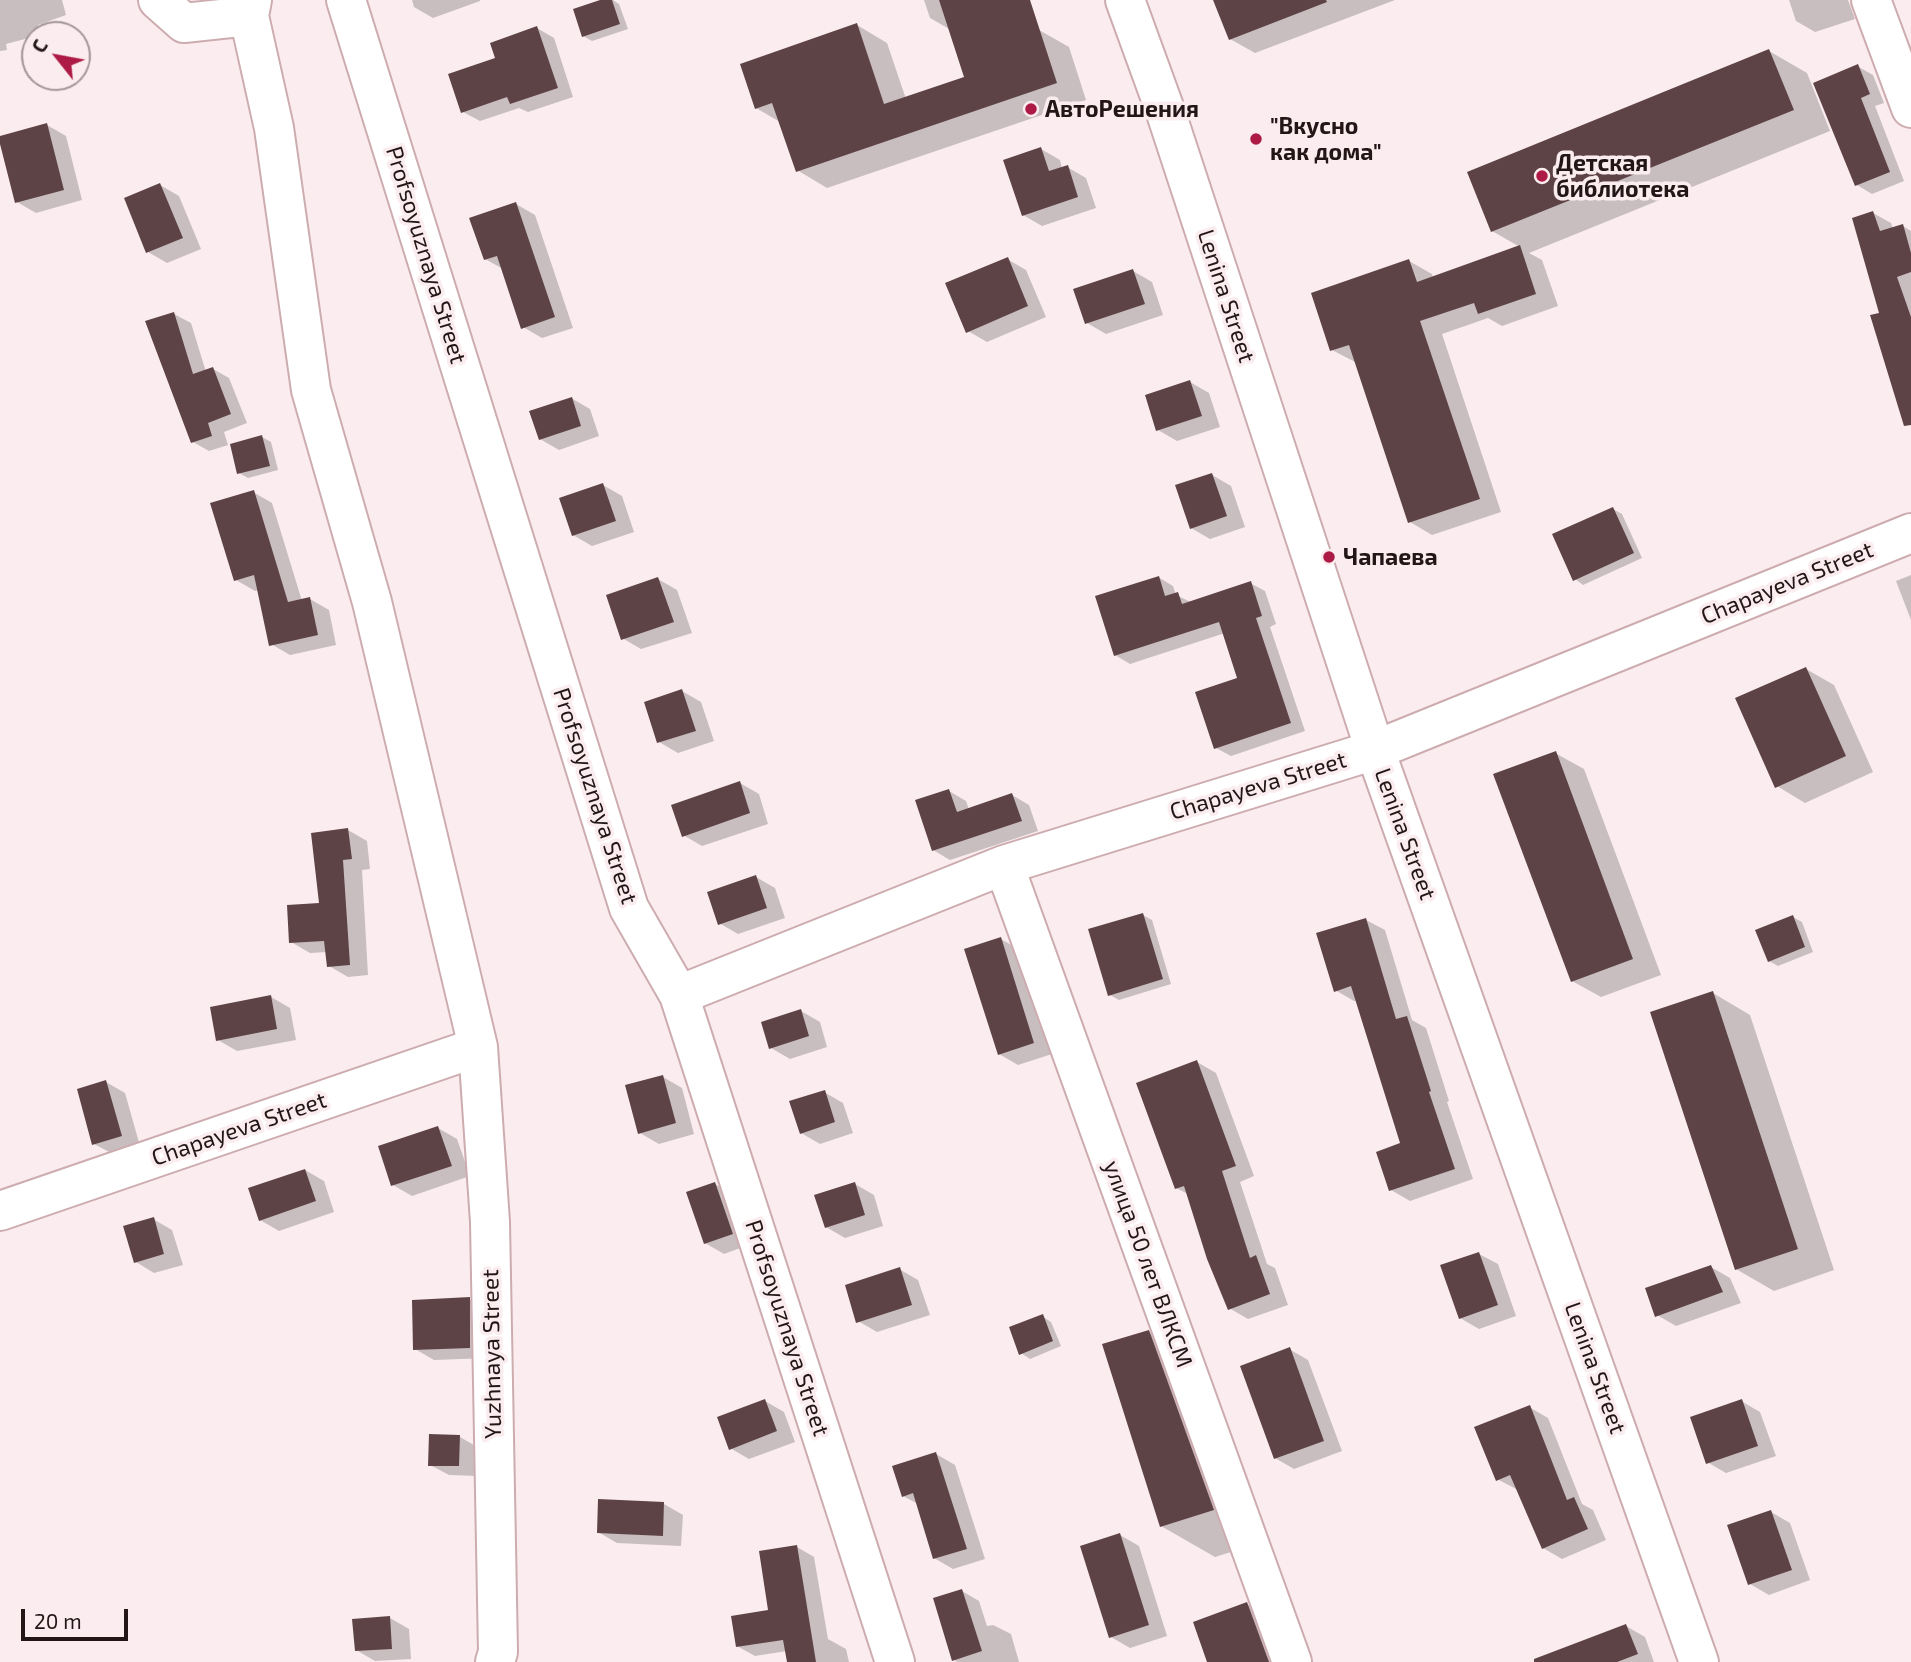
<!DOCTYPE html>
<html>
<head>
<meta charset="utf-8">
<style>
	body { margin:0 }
	#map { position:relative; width:1911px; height:1662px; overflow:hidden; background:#fbedef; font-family:"Exo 2",sans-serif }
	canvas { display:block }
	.north { position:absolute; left:21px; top:21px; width:70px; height:70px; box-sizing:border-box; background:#fbedef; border:2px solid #a49799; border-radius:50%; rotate:301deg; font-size:19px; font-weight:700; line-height:28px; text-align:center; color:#221617 }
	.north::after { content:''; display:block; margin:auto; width:24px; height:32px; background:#ad1a46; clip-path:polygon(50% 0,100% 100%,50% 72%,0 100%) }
	.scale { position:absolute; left:21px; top:1609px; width:107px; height:32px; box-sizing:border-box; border:4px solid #221617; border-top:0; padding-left:9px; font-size:21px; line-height:24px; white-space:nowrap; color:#221617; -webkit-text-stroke:5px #fbedef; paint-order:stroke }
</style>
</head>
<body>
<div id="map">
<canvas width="1911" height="1662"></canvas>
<div class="north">С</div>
<div class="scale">20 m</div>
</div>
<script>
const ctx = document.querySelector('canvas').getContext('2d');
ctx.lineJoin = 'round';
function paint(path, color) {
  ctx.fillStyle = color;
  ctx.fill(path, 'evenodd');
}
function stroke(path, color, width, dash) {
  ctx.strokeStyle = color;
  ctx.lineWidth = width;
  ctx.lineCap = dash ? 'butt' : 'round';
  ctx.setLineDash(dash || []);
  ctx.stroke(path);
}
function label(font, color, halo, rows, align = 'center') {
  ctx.font = font + ' "Exo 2",sans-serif';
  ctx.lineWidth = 7;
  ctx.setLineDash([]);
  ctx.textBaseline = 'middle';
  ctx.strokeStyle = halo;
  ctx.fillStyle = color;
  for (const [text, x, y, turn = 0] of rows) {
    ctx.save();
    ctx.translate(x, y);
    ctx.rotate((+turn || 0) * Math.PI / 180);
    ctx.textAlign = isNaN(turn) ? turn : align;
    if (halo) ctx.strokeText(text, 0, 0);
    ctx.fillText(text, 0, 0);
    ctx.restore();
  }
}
const shadow = new Path2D(`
	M0 0H62L66 15 38 25 40 35 6 44 7 50 0 51Z
	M412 0H480V1L433 18 414 7Z
	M606 0H613L619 4 628 29 592 41 583 36Z
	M924 0H1010L1039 30 1069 47 1086 100 827 188 797 170 780 122 756 108 857 25 887 43 906 99 967 78 951 30 930 18Z
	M1215 0H1395L1255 53 1230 39Z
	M1789 0H1848L1855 19 1815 32 1796 21Z
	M537 28 554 38 573 97 528 112 519 108 480 121 463 112 497 59Z
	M1769 51 1807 73 1830 131 1529 253 1542 260 1558 306 1502 326 1488 318 1442 334 1501 512 1432 535 1410 522 1357 363 1332 350 1409 261 1432 274 1433 278 1520 247 1492 231Z
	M1857 66 1873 75 1884 103 1875 106 1904 181 1872 194 1857 185Z
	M47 125 66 136 82 200 36 213 17 202Z
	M1041 149 1060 160 1062 169 1067 167 1086 178 1096 208 1042 226 1023 215Z
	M160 185 179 196 201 249 167 263 148 252Z
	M516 204 535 215 573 328 542 338 523 327 503 269 485 259Z
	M1873 213 1891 223 1893 229 1903 226 1911 231V391L1881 314Z
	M1007 259 1026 270 1046 317 987 342 968 331Z
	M1133 271 1152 282 1163 315 1106 334 1087 323Z
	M174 314 191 323 206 372 213 369 229 378 247 423 224 432 228 445 209 451 193 442Z
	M1190 382 1209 393 1220 427 1177 441 1158 430Z
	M571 398 590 409 599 436 559 450 540 439Z
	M262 437 271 442 278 470 248 478 239 473Z
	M1212 475 1231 486 1245 527 1210 539 1191 528Z
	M603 485 622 496 634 532 592 546 573 535Z
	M253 492 272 503 302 601 310 599 329 610 336 645 290 655 271 644 259 590 255 591 236 580Z
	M1613 509 1622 514 1642 558 1583 585 1575 579Z
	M1911 575V620L1896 581Z
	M1158 577 1173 586 1176 595 1193 603 1250 583 1265 591 1276 624 1270 627 1305 731 1231 756 1216 748 1240 679 1225 633 1130 664 1115 655Z
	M658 579 677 590 692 633 641 649 622 638Z
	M1806 669 1834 685 1873 772 1805 803 1777 786Z
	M682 691 701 702 714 741 678 753 659 742Z
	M1555 753 1584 769 1661 975 1601 997 1572 981Z
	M740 783 759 794 768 824 702 846 683 835Z
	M949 791 966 801 969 810 1012 795 1029 805 1038 831 950 860 933 850Z
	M348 830 367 841 370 869 362 870 368 975 348 977 329 966 327 952 310 953 291 942 321 905Z
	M756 877 775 888 785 918 738 934 719 923Z
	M1143 915 1152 920 1171 984 1119 1000 1110 995Z
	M1793 917 1802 922 1813 952 1778 966 1769 961Z
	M1366 920 1385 930 1412 1020 1426 1028 1449 1101 1447 1102 1473 1179 1410 1201 1391 1190 1403 1144 1357 1001H1354L1335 990Z
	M1001 939 1020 950 1052 1054 1018 1065 999 1054Z
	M1713 993 1750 1015 1834 1270 1774 1291 1736 1269Z
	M271 997 290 1008 296 1040 237 1051 218 1040Z
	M801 1011 820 1022 827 1047 790 1059 771 1048Z
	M1197 1062 1216 1073 1254 1176 1240 1182 1267 1264 1275 1268 1288 1305 1248 1319 1229 1308 1188 1194 1176 1188Z
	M663 1077 682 1088 694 1134 659 1144 640 1133Z
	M106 1082 125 1093 140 1146 113 1154 94 1144Z
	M824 1092 843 1103 853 1133 820 1144 801 1133Z
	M438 1128 457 1139 470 1176 412 1196 393 1185Z
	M305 1170 324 1181 334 1212 279 1231 260 1220Z
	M715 1184 734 1195 751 1244 724 1254 705 1243Z
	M855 1184 874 1195 883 1226 845 1238 826 1227Z
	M153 1219 172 1230 183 1265 154 1273 136 1262Z
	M1479 1254 1498 1264 1516 1316 1479 1329 1460 1318Z
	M1711 1267 1730 1278 1741 1303 1676 1326 1657 1315Z
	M899 1269 918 1280 930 1315 877 1332 858 1321Z
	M469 1299 488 1310 489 1358 434 1360 415 1349Z
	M1042 1316 1051 1322 1061 1346 1030 1359 1021 1353Z
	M1148 1332 1202 1362 1266 1541 1215 1557 1161 1526Z
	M1289 1349 1308 1360 1342 1451 1294 1469 1275 1458Z
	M765 1401 784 1412 795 1442 749 1459 730 1448Z
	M1741 1401 1760 1412 1776 1456 1726 1473 1707 1462Z
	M1529 1407 1548 1418 1582 1504 1593 1510 1606 1540 1562 1559 1543 1548 1518 1490 1497 1479Z
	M460 1437 479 1448 478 1476 449 1475 430 1465Z
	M936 1454 955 1465 985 1559 953 1569 934 1558 918 1504 903 1496Z
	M664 1504 683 1515 681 1546 617 1543 598 1532Z
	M1771 1512 1790 1523 1810 1580 1769 1595 1750 1584Z
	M1120 1535 1139 1546 1167 1636 1130 1648 1111 1637Z
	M797 1547 814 1557 828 1639 846 1649 849 1662H789L787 1651 755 1656 737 1646 770 1612Z
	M962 1591 979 1601 987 1626 993 1625 1011 1634 1019 1662H958L954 1660Z
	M1247 1604 1300 1635 1310 1662H1209Z
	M390 1618 409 1629 411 1659 375 1661 356 1650Z
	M1626 1626 1645 1637 1654 1662H1572Z`);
const building = new Path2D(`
	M600 0H612L620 24 582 37 573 9Z
	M939 0H1030L1057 83 796 172 772 103 755 109 740 64 857 23 884 104 964 77Z
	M1213 0H1326L1327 2 1229 40Z
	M537 26 558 88 510 104 507 97 461 113 448 74 495 58 490 43Z
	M1769 49 1794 110 1491 232 1467 172Z
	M1858 64 1870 94 1861 98 1890 172 1855 186 1813 83Z
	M47 123 64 190 15 203 0 144V136Z
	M1041 147 1049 171 1068 165 1078 197 1022 216 1003 160Z
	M160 183 183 238 146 253 124 198Z
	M516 202 555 317 521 329 497 256 484 260 469 218Z
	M1873 211 1880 231 1903 224 1911 253V272L1897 277 1911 317V425L1904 426 1870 315 1879 313 1852 218Z
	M1520 245 1536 294 1478 314 1474 303 1420 321 1480 499 1408 523 1349 345 1330 351 1311 293 1409 259 1417 282Z
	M1008 257 1028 306 966 333 945 283Z
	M1133 269 1145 304 1085 324 1073 289Z
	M174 312 193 374 213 367 231 414 208 423 212 436 191 443 145 321Z
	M1190 380 1202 416 1156 431 1145 395Z
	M572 397 581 426 539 440 529 411Z
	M262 435 270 466 237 474 230 444Z
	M1212 473 1227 516 1190 529 1175 485Z
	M603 483 616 521 572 536 559 498Z
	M254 490 288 602 310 597 318 635 269 646 254 575 234 581 210 503Z
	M1613 507 1634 553 1573 581 1552 534Z
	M1159 576 1165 596 1178 592 1182 604 1251 581 1262 616 1256 618 1291 723 1214 749 1195 692 1237 678 1219 622 1114 656 1095 596Z
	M658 577 674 622 621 640 606 595Z
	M1806 667 1846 756 1775 788 1735 698Z
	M682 689 696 731 657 743 644 702Z
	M1556 751 1633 959 1571 982 1493 774Z
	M740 781 750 813 682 837 671 805Z
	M949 789 957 812 1012 793 1022 821 932 851 915 800Z
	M348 828 352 859 343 860 350 965 327 967 324 941 289 943 287 905 319 903 311 833Z
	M756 875 767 908 718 925 707 892Z
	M1143 913 1163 979 1108 996 1088 929Z
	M1793 915 1805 947 1768 962 1755 930Z
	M1366 918 1396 1019 1407 1016 1431 1091 1429 1092 1455 1169 1389 1191 1376 1152 1400 1143 1351 986 1334 992 1316 933Z
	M1001 937 1034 1043 998 1055 964 949Z
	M1713 991 1798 1249 1735 1270 1650 1012Z
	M271 995 277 1029 216 1041 210 1007Z
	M801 1009 809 1036 769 1049 761 1022Z
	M1197 1060 1236 1166 1222 1171 1250 1258 1256 1255 1270 1294 1228 1310 1207 1259 1184 1186 1175 1189 1136 1083Z
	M663 1075 676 1123 638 1134 625 1085Z
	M106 1080 122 1136 92 1145 77 1089Z
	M825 1090 835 1122 800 1134 789 1101Z
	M438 1126 452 1166 391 1186 378 1146Z
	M305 1169 316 1201 259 1221 248 1188Z
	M715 1182 733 1234 704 1244 686 1192Z
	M855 1182 865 1215 825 1228 814 1195Z
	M154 1217 164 1254 134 1263 123 1226Z
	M1479 1252 1498 1305 1459 1319 1440 1265Z
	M1711 1265 1723 1292 1655 1317 1645 1288Z
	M900 1267 912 1305 856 1323 845 1285Z
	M470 1297V1348L413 1350 412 1300Z
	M1043 1314 1053 1341 1019 1355 1009 1327Z
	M1149 1330 1214 1510 1160 1527 1102 1344Z
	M1290 1347 1324 1441 1274 1459 1240 1366Z
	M765 1399 777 1431 729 1450 717 1417Z
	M1742 1399 1758 1446 1706 1464 1690 1417Z
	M1530 1405 1567 1500 1574 1497 1588 1529 1542 1549 1510 1475 1496 1481 1474 1427Z
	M429 1434 460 1435 459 1466H428Z
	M936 1452 967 1549 933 1559 913 1493 902 1497 892 1466Z
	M598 1499 664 1502 663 1536 597 1533Z
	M1771 1510 1792 1570 1748 1585 1727 1525Z
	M1120 1533 1149 1625 1109 1638 1080 1546Z
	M797 1545 816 1662H787L783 1640 736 1647 731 1616 768 1610 759 1551Z
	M962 1589 982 1651 952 1661 933 1598Z
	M1247 1602 1269 1662H1207L1193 1622Z
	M390 1616 392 1649 355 1651 352 1619Z
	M1626 1624 1638 1654 1617 1662H1534V1659Z`);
const street = new Path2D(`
	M158 0 184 23 249 16
	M252 0 249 16 274 128 311 390 372 602 478 1047 490 1222 498 1652 495 1662
	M346 0 629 908 679 995 895 1662
	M1125 0 1165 110 1375 750 1699 1662
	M1871 0 1911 108
	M1004 865 1292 1662
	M679 995 1004 865 1375 750 1911 533
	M0 1211 478 1047`);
const markers = [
	[1031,109,7,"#ad1a46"],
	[1256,139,7,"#ad1a46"],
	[1542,176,7,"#ad1a46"],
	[1329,557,7,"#ad1a46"]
];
const poiNames = [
	["АвтоРешения",1045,109],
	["\"Вкусно",1270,126],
	["как дома\"",1270,152],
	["Детская",1556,163],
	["библиотека",1556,189],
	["Чапаева",1343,557]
];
const streetNames = [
	["Profsoyuznaya Street",426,255,73],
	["Lenina Street",1226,296,72],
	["Chapayeva Street",1787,583,-22],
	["Chapayeva Street",1258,786,-17],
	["Profsoyuznaya Street",595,796,72],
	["Lenina Street",1405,834,70],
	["Chapayeva Street",239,1129,-19],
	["улица 50 лет ВЛКСМ",1148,1264,70],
	["Profsoyuznaya Street",787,1328,72],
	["Yuzhnaya Street",492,1354,-91],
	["Lenina Street",1595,1368,70]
];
paint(shadow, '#0003');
paint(building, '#5e4346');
stroke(street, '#cdacb0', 42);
stroke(street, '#fff', 38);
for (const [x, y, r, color] of markers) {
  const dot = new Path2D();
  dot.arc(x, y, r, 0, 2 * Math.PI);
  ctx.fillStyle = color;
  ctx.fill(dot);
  stroke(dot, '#fbedef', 2.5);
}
label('bold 23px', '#221617', '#fbedef', poiNames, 'left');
label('23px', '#221617', '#fbedef', streetNames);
</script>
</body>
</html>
